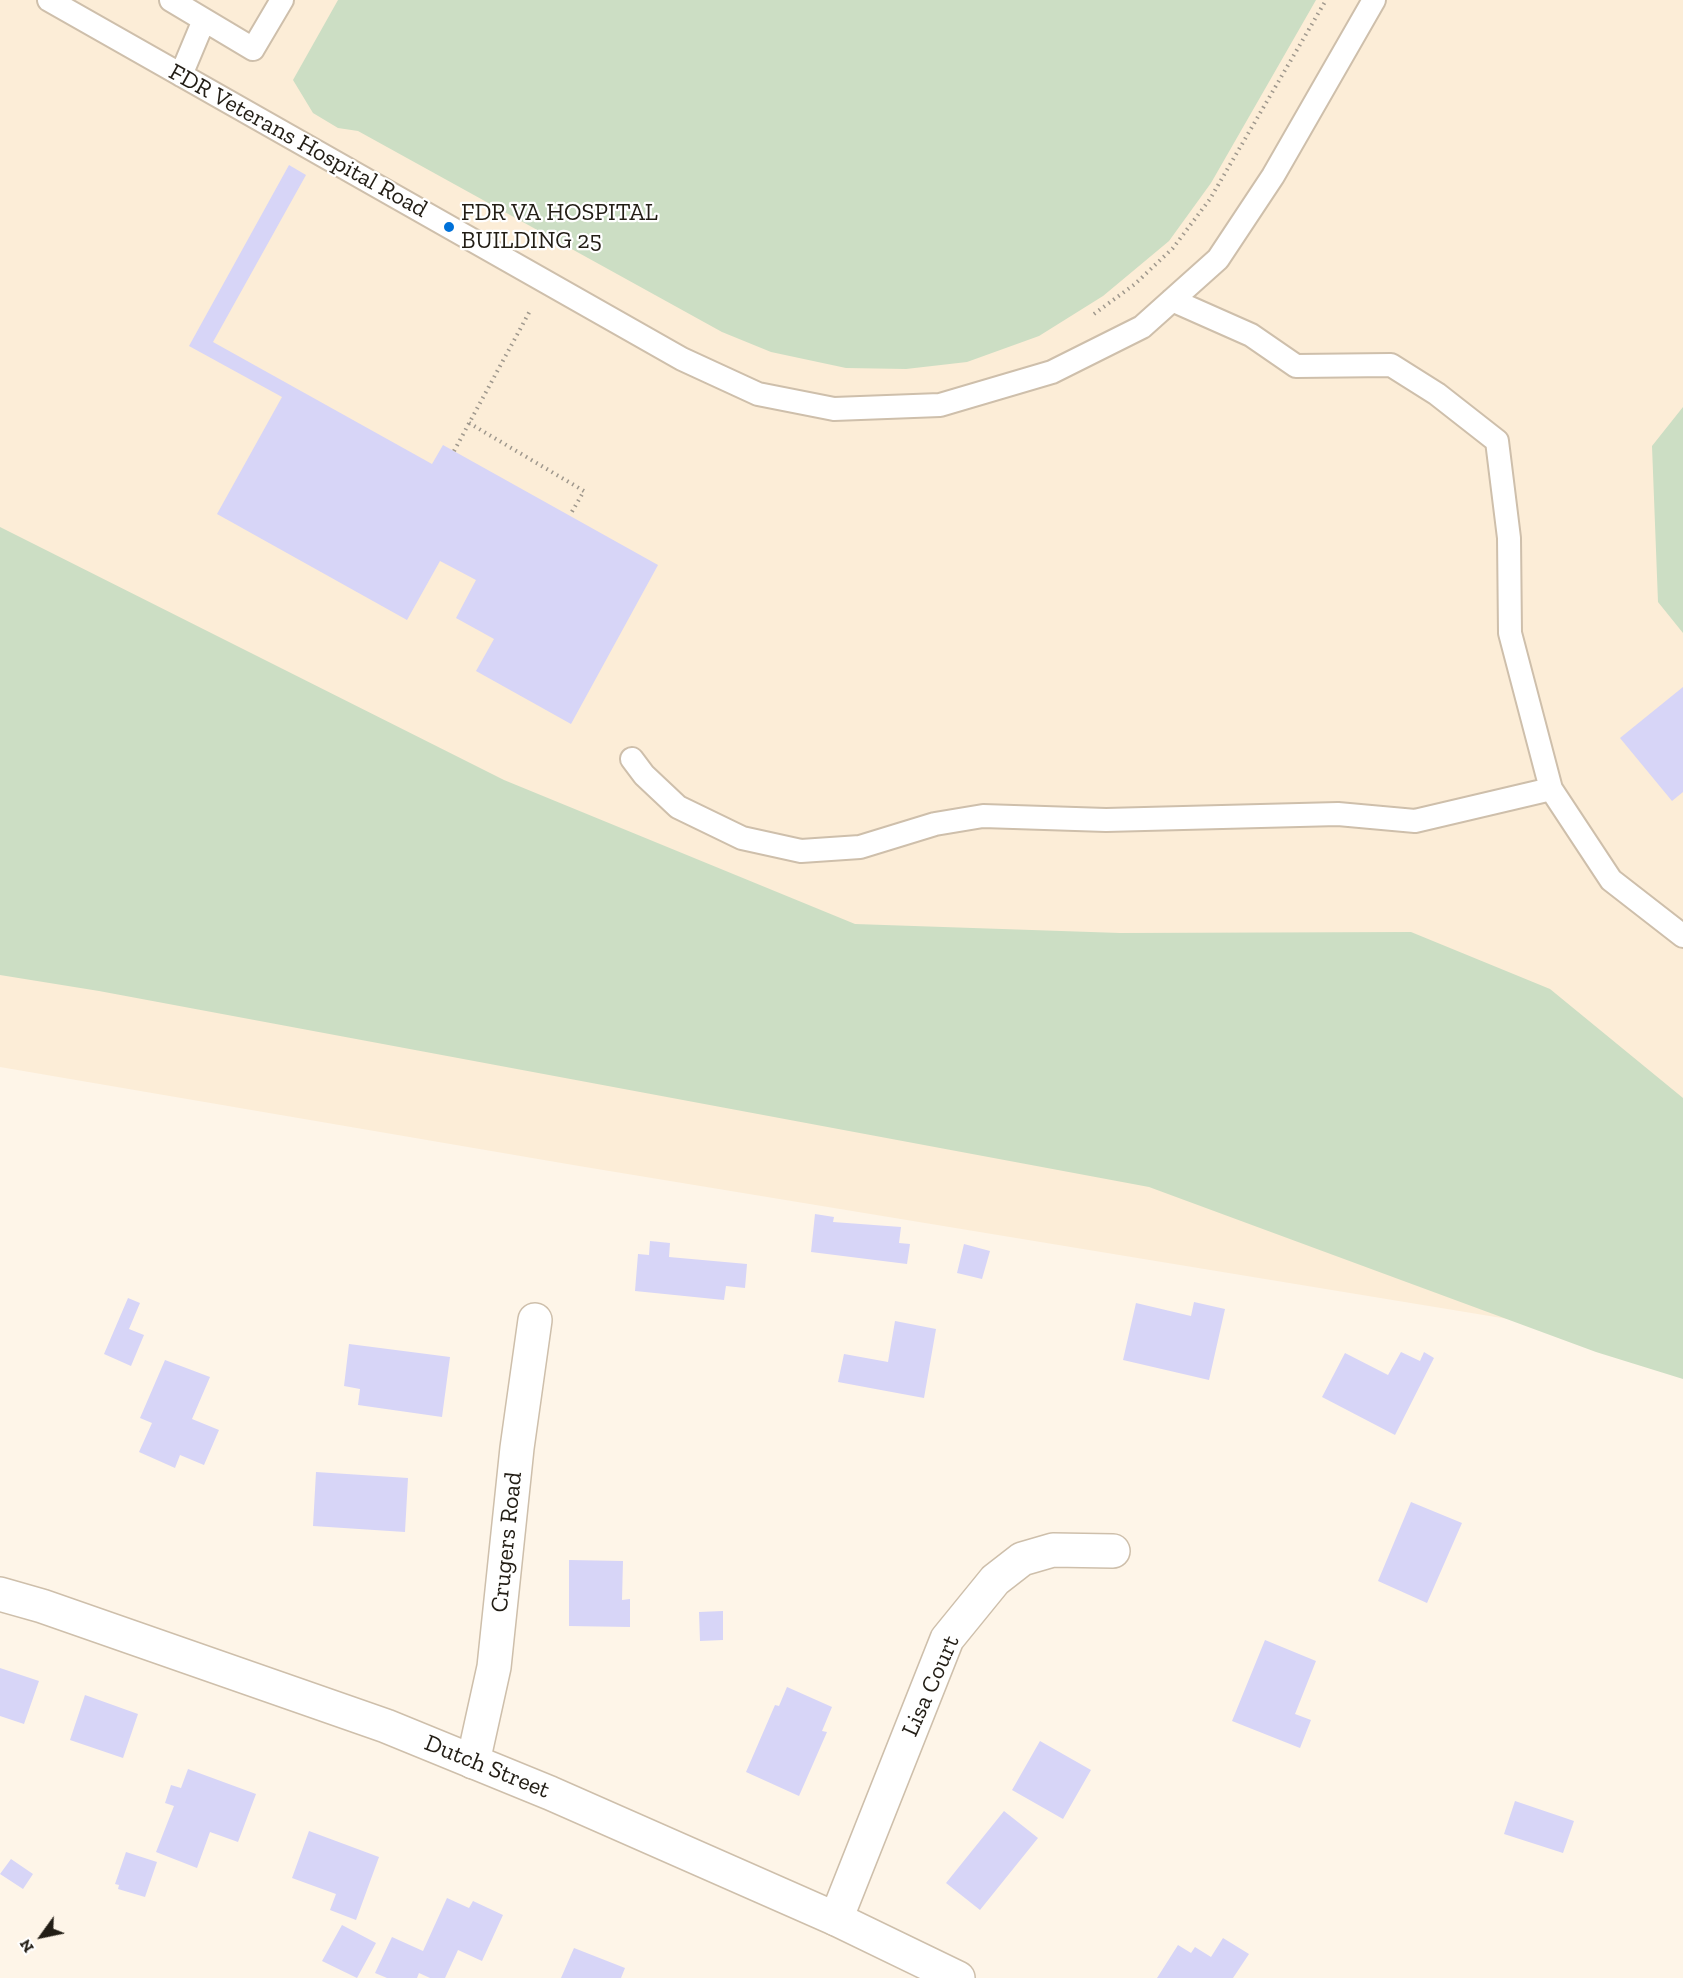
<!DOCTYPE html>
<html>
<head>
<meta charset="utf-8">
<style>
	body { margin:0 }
	#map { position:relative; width:1683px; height:1978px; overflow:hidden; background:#fef5e8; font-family:"Zilla Slab",serif }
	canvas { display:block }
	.north { position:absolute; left:12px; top:1906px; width:60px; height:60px; -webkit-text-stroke:4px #fff; paint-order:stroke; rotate:237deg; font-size:16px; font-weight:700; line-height:24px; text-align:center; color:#221d15 }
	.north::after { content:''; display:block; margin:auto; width:21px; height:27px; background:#221d15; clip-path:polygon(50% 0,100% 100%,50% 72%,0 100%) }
</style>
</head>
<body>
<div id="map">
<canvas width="1683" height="1978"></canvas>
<div class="north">N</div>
</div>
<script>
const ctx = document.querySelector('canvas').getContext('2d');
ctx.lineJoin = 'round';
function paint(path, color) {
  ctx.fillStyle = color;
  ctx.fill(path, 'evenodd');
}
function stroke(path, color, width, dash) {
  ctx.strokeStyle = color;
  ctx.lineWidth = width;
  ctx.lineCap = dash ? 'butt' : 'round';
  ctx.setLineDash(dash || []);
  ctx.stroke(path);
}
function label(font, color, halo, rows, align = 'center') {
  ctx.font = font + ' "Zilla Slab",serif';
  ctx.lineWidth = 4.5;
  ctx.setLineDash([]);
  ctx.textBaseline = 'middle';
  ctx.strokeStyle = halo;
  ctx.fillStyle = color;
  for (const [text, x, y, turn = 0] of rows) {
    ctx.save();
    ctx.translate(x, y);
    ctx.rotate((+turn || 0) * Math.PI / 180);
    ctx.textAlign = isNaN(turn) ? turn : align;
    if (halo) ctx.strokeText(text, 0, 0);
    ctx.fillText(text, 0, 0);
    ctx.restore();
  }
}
const built = new Path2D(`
	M0 0H1683V1350L1605 1335 579 1166 0 1067Z`);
const green = new Path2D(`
	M338 0H1316L1211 183 1169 241 1103 296 1039 336 967 362 906 369 846 368 771 352 722 332 358 131 338 128 313 113 293 80Z
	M1683 407V633L1658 602 1652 446Z
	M0 527 504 780 855 924 1120 933 1411 932 1550 989 1683 1098V1379L1596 1352 1149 1187 99 991 0 975Z`);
const building = new Path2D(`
	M289 165 306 175 213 342 432 464 443 445 658 565 571 724 476 671 494 639 456 618 476 580 440 561 407 620 217 514 282 397 189 346Z
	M1683 687V792L1672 801 1620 738Z
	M815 1214 834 1217 833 1222 901 1227 899 1243 910 1244 907 1264 811 1252Z
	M650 1241 670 1243 669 1257 747 1264 745 1288 726 1286 724 1300 635 1291 638 1254 649 1255Z
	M964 1244 990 1251 982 1279 957 1273Z
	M128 1298 140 1303 129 1329 144 1335 131 1366 104 1354Z
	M1194 1302 1225 1309 1209 1380 1123 1360 1136 1303 1191 1316Z
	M895 1321 936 1329 924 1398 838 1382 844 1354 888 1362Z
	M349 1344 450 1357 442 1417 358 1405 360 1389 344 1386Z
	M1401 1352 1420 1361 1424 1352 1434 1358 1395 1435 1322 1397 1345 1353 1388 1375Z
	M165 1360 210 1377 192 1419 219 1430 204 1465 180 1455 175 1468 139 1452 152 1423 140 1418Z
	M316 1472 408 1478 405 1532 313 1526Z
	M1411 1502 1462 1523 1427 1603 1378 1581Z
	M569 1560 623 1561 622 1600 630 1599V1627L569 1626Z
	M723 1611V1640L700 1641 699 1612Z
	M1265 1640 1316 1661 1295 1714 1311 1720 1300 1748 1232 1721Z
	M0 1668 39 1681 24 1724 0 1716Z
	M787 1687 832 1707 822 1731 827 1732 799 1796 746 1772 775 1705 779 1706Z
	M85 1695 138 1714 123 1758 70 1740Z
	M1040 1741 1091 1770 1063 1819 1012 1790Z
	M188 1769 256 1794 238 1842 210 1832 197 1868 156 1852 174 1806 165 1803 171 1785 181 1788Z
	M1515 1801 1574 1821 1563 1853 1504 1834Z
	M1004 1811 1038 1838 980 1910 946 1883Z
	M309 1831 379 1857 356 1920 330 1910 336 1894 292 1878Z
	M126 1852 157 1862 145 1897 118 1889 119 1885 115 1884Z
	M11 1859 33 1874 23 1889 0 1874Z
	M447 1898 469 1908 473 1901 503 1915 482 1961 458 1950 445 1978H430L419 1973 417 1978H387L375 1973 392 1937 423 1951Z
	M342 1925 376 1943 357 1978 322 1961Z
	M1223 1938 1249 1954 1233 1978H1157L1178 1945 1191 1953 1195 1947 1211 1957Z
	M574 1948 625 1968 621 1978H561Z`);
const path = new Path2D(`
	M1094 314 1135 284 1173 248 1210 199 1326 0
	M469 423 584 491 570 515
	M454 451 531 309`);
const lane = new Path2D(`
	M49 0 682 359 758 394 834 409 940 405 1052 372 1142 327 1218 259 1273 176 1374 0
	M171 0 253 49 282 0
	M181 75 204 20
	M1172 300 1251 335 1296 366 1391 365 1437 394 1497 441 1509 538 1510 633 1551 789 1611 880 1683 936
	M632 759 644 775 678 807 742 838 801 851 860 847 935 824 983 816 1106 820 1338 814 1415 821 1551 789`);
const street = new Path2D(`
	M473 1762 494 1667 517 1448 535 1320
	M836 1919 947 1639 995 1580 1022 1559 1053 1550 1113 1551`);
const secondary = new Path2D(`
	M0 1594 42 1606 386 1726 550 1793 836 1919 958 1978`);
const markers = [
	[449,227,6,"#0071d9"]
];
const streetNames = [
	["FDR Veterans Hospital Road",298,141,29],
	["Crugers Road",507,1542,-84],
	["Lisa Court",931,1686,-66],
	["Dutch Street",487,1767,22]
];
const poiNames = [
	["FDR VA HOSPITAL",461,213],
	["BUILDING 25",461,241]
];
paint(built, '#fcedd7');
paint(green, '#ccdec4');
paint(building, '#d7d5f7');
stroke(lane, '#cebfab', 26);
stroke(street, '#cebfab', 36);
stroke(secondary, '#cebfab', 36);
stroke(path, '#9f988d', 4, [1.5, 4.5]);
stroke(lane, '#fff', 22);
stroke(street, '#fff', 33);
stroke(secondary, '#fff', 33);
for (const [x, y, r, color] of markers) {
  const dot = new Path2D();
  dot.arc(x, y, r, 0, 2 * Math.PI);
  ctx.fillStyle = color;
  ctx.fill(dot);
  stroke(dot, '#fff', 2);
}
label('24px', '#221d15', '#fff', streetNames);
label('24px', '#221d15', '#fff', poiNames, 'left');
</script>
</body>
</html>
